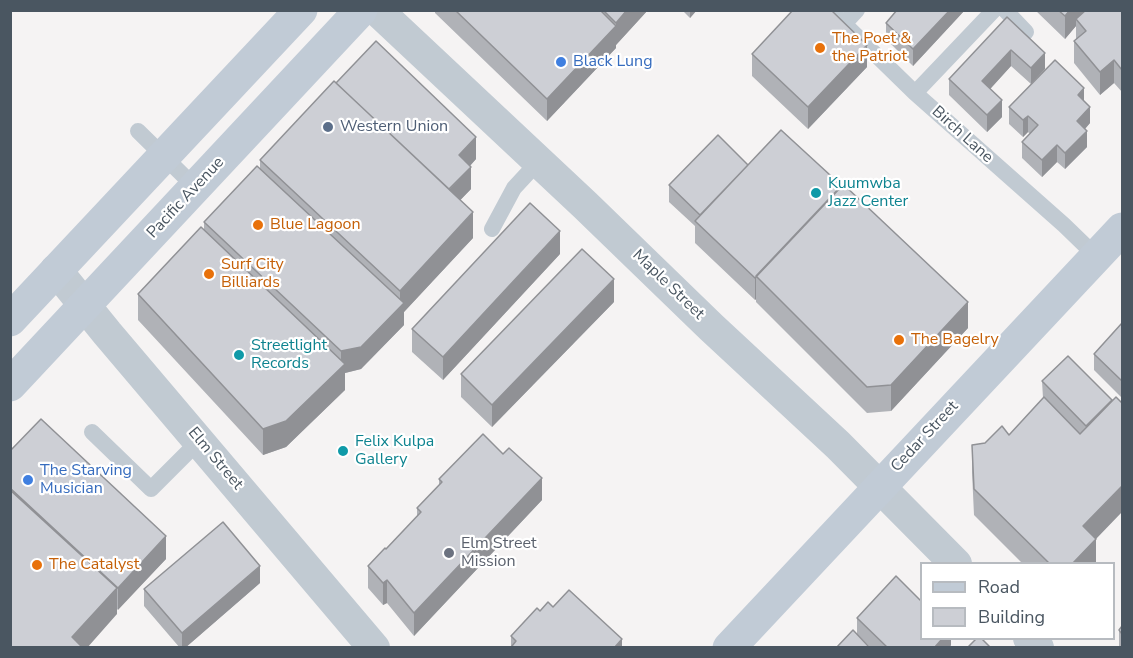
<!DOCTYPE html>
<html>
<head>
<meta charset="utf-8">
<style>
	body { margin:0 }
	#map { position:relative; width:1133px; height:658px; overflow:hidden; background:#f5f3f3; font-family:"Nunito Sans",sans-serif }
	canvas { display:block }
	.frame { position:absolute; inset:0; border:12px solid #4a5661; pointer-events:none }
	.legend { position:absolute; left:920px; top:562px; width:195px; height:78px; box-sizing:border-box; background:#fff; border:2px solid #b7bbc0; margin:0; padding:8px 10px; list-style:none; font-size:18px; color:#4a5661 }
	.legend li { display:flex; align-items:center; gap:12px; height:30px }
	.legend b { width:30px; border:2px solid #b7bbc0 }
</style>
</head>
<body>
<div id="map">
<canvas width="1133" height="658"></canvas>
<div class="frame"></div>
<ul class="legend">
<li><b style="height:8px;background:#c1cbd6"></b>Road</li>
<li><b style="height:16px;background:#cdcfd5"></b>Building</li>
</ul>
</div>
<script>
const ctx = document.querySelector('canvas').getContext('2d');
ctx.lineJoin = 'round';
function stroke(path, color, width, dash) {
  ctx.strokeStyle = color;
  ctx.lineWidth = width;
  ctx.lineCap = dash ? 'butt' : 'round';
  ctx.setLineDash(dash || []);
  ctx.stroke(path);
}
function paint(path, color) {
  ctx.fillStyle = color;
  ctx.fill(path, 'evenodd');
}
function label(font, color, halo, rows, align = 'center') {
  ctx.font = font + ' "Nunito Sans",sans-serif';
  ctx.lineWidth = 4.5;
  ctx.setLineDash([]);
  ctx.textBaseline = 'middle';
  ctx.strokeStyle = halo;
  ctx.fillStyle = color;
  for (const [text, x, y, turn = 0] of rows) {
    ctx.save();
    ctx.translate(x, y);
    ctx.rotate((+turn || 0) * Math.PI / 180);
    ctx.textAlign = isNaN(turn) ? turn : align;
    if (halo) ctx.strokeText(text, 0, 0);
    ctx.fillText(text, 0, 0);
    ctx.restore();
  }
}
const lane = new Path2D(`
	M830 10 915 93 1064 225 1096 256
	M1005 10 1026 32
	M844 24 857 10
	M915 93 994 10
	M138 131 195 187
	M492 229 514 188 539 161
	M92 432 151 489 200 440`);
const street = new Path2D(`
	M377 10 585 205 711 327 838 445 956 564
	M56 270 107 333 374 648
	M1029 638 1038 648`);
const secondary = new Path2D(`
	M10 320 301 10
	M10 385 361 10
	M729 648 1122 229`);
const wall = new Path2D(`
	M435 10H648L616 45V48L547 121 435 13Z
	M682 10H697L690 18Z
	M965 10 913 66 886 39V23Z
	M1035 10H1122V92L1114 83 1100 95 1074 63V41L1076 39V26L1065 39Z
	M1007 17 1045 69 1031 84 1011 66 990 89 1002 117 987 132 949 95V79Z
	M752 54 867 67 808 129 752 76Z
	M336 83 476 159 470 166 471 189 460 200 473 238 404 312V325L361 369 345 373V390L286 447 263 455 138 320V294L204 230V222L260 169V160Z
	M1084 101 1090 123 1085 129 1087 147 1065 169 1057 162 1042 177 1022 158V142L1030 134 1028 132 1023 137 1009 124V107Z
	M748 165 968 328 891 411 867 413 756 302V299L755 300 695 243V226L669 202V185Z
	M560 254 443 380 412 352V329Z
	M614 302 492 427 461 397V374Z
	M1122 323V398L1094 370V354Z
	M1042 381 1112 400 1096 539V564H1023L974 515 972 472V445L985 443 1009 435 1043 398Z
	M10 451 166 559 117 610V614L10 648Z
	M439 479 542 500 414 636 387 603 383 605 368 588V566L386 549 417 517V508L439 486Z
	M260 583 185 648H180L144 606V589Z
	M553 607 622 648H511V636L540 611Z
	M857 618 951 639V645L949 648H871L857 634Z
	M1122 626V648H1120L1119 646V630Z`);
const shadedWall = new Path2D(`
	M627 10H648L616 45V48L547 121V99L616 26V23Z
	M690 10H697L690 18Z
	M950 10H965L913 66V49Z
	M1070 10H1091L1076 19V26L1065 39V16Z
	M867 45V67L808 129V107Z
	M1011 50V66L982 98V81Z
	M1045 53V69L1031 84V68Z
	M1114 60V83L1100 95V72Z
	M1084 88V105L1078 95Z
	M1002 100V117L987 132V115Z
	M1090 107V123L1077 138V121Z
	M1028 116V132L1023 137V120Z
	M1087 131V147L1065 169V153Z
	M476 137V159L459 178V155Z
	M1057 145V162L1042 177V160Z
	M471 167V189L448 213V191Z
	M473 212V238L404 312V325L361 369 345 373V390L286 447 263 455V429L341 368V351L400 308V291Z
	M560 231V254L443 380V357Z
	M756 276V299L755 300V278Z
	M614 279V302L492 427V405Z
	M968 302V328L891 411V385Z
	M542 478V500L414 636V613Z
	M1122 486V512L1096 539V564H1072L1083 526Z
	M166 536V559L118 610V588Z
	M260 566V583L185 648H182V633Z
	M387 580V603L383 605V583Z
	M117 588V614L87 648H72V637Z
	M622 639V648H614Z
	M942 639H951V645L949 648H934Z`);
const building = new Path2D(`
	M455 10H600L616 26 547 99Z
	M603 10H627L616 23Z
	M793 10H831L867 45 808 107 752 54Z
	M897 10H950L913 49 886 23Z
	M1058 10H1070L1065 16Z
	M1086 10H1122V70L1114 60 1100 72 1074 41 1086 31 1076 19Z
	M1007 17 1045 53 1031 68 1011 50 982 81 1002 100 987 115 949 79Z
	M376 41 476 137 459 155 471 167 449 189 336 83Z
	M1055 60 1084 88 1078 95 1090 107 1077 121 1087 131 1065 153 1057 145 1042 160 1022 142 1038 125 1028 116 1023 120 1009 107Z
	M334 81 473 212 400 291 260 160Z
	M781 130 842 186 755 278 695 221Z
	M718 135 748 165 700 215 669 185Z
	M257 166 404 303 361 347 341 351 204 222Z
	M843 184 968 302 891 385 867 387 756 276Z
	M530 203 560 231 443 357 412 329Z
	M201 227 345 364 286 421 263 429 138 294Z
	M582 249 614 279 492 405 461 374Z
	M1122 323V381L1094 354Z
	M1068 356 1112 400 1086 426 1042 381Z
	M1044 397 1080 434 1116 397 1122 403V486L1083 526 1096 539 1072 564H1050L974 489 972 445 985 443 1002 426 1009 435Z
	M41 419 166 536 118 588 10 488V451Z
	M483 434 503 454 509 448 542 478 414 613 387 580 383 583 368 566 385 548 386 549 421 512 417 508 442 482 439 479Z
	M10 490 117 588 72 637 83 648H10Z
	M223 522 260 566 182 633 144 589Z
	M896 576 921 601V639H942L934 648H888L857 618Z
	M569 590 622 639 614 648H513L512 646 516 641 511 636 537 608 540 611 548 602 553 607Z
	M1122 626V634L1119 630Z
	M853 630 870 648H836Z
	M976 639H982L991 648H967Z`);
const markers = [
	[820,48,6,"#e8710a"],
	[561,62,6,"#3f7fe0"],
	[328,127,6,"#5c6f8a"],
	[816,193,6,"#0f9aa8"],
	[258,225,6,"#e8710a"],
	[209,274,6,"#e8710a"],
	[899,340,6,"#e8710a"],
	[239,355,6,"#0f9aa8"],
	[343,451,6,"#0f9aa8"],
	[28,480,6,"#3f7fe0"],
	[449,553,6,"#6b7280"],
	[37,565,6,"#e8710a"]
];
const foodNames = [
	["The Poet &",832,39],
	["the Patriot",832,57],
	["Blue Lagoon",270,225],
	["Surf City",221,265],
	["Billiards",221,283],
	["The Bagelry",911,340],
	["The Catalyst",49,565]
];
const shopNames = [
	["Black Lung",573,62],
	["The Starving",40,471],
	["Musician",40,489]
];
const serviceNames = [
	["Western Union",340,127]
];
const streetNames = [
	["Birch Lane",962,135,42],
	["Pacific Avenue",186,198,-47],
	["Maple Street",668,285,44],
	["Cedar Street",925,437,-47],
	["Elm Street",215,459,50]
];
const cultureNames = [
	["Kuumwba",828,184],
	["Jazz Center",828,202],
	["Streetlight",251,346],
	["Records",251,364],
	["Felix Kulpa",355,442],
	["Gallery",355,460]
];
const worshipNames = [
	["Elm Street",461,544],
	["Mission",461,562]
];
stroke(lane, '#c1cad2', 16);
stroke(street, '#c1cad2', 32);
stroke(secondary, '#c1cbd6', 33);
paint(wall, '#b0b2b7');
paint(shadedWall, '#909195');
paint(building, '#cdcfd5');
stroke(building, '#909195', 1.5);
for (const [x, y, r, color] of markers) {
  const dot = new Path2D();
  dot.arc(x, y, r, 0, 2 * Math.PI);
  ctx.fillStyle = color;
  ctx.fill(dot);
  stroke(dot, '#fff', 2);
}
label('16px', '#c56008', '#fff', foodNames, 'left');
label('16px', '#366cbe', '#fff', shopNames, 'left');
label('16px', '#4e5e75', '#fff', serviceNames, 'left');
label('16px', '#4a5661', '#fff', streetNames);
label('16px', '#0d838f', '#fff', cultureNames, 'left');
label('16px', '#5b616d', '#fff', worshipNames, 'left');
</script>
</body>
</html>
